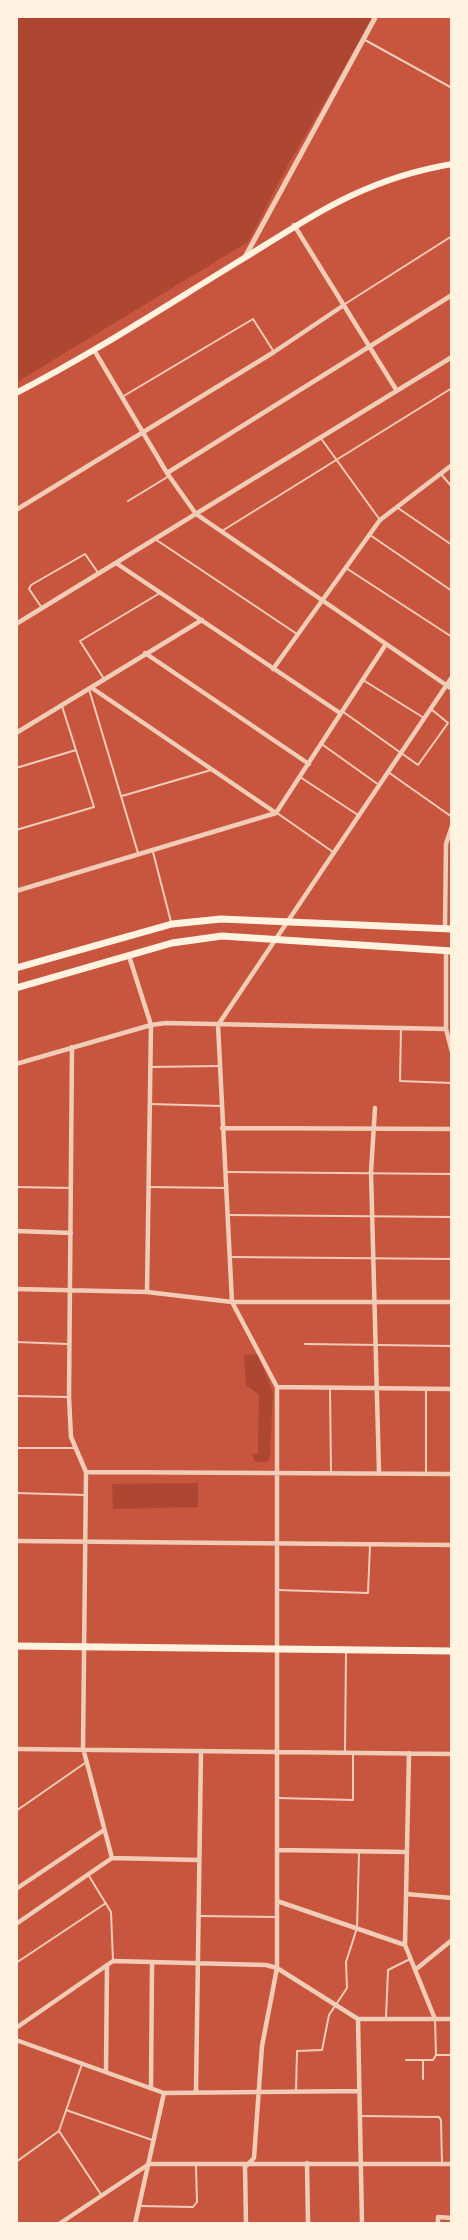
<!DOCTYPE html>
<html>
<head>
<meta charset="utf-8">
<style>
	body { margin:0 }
	#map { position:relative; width:468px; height:2240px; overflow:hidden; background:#c8553d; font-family:Ubuntu,sans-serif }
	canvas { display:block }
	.frame { position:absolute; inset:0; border:18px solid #fff3e0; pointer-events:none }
</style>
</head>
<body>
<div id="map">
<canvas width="468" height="2240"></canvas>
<div class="frame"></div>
</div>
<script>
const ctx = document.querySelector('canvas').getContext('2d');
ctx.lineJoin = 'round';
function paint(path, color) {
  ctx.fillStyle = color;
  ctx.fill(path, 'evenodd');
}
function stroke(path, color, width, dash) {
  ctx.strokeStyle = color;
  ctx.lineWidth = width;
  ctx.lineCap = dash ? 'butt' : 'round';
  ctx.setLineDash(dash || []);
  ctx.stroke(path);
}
const green = new Path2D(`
	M16 17H374L288 165 248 242 17 382Z
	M251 1354 258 1355 273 1392 270 1457 267 1462H255L252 1454H258L259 1395 246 1385 244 1356Z
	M198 1483V1507L113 1509 112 1484Z`);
const service = new Path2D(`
	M365 40 452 88
	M345 304 452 236
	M122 397 253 319 274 352
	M320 437 380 520
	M440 473 452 487
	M128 501 169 476
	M398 508 452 545
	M222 531 452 388
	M370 535 452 591
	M155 539 297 634
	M346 568 452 637
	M42 608 29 589 31 585 85 554 99 574
	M104 679 80 641 160 593
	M363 680 424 718
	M89 689 138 853
	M342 711 418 765 448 723 431 709
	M323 745 379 785
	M16 768 76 750
	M388 772 452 817
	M300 777 358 815
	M122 796 211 770
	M277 813 333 852
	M16 830 94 807 62 706
	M153 852 171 922
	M401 1028 400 1081 452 1083
	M150 1067 219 1066
	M150 1104 221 1106
	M227 1172 452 1174
	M16 1187 71 1188
	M149 1187 227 1188
	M229 1215 452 1217
	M231 1257 452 1259
	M16 1342 68 1344
	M305 1344 452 1346
	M330 1389 331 1472
	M16 1396 68 1397
	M16 1448H74
	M426 1474V1389
	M16 1493 85 1495
	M278 1590 368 1593 370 1545
	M345 1751 346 1652
	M278 1798 353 1800V1754
	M16 1811 85 1763
	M89 1876 111 1912 113 1961
	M199 1916 277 1917
	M16 1963 106 1903
	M386 2017 388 1970 410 1959
	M435 2019 436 2055
	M436 2055H452
	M406 2060H433L436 2055
	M423 2060V2079
	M296 2092 297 2051 322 2050 329 2015 347 1988 346 1962 357 1928 359 1853
	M66 2110 152 2140
	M360 2116 439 2117 441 2120 442 2164
	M59 2131 102 2196
	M16 2162 59 2131 82 2064
	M140 2206 193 2207 197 2202 196 2166`);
const minor = new Path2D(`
	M294 225 397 391
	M94 350 167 473 196 514 452 689
	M167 473 452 295
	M16 510 274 352 344 305
	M116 563 340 713
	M16 624 452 357
	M145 653 309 764
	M273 669 380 520 452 465
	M92 688 276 813
	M16 733 202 620
	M16 891 276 813 386 644
	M445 929 446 844 452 826
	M446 951V1029L452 1052
	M129 956 151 1025 147 1292
	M72 1047 69 1397 71 1437 86 1472 83 1748 112 1858
	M16 1064 151 1025 166 1023 446 1029
	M375 1108 371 1172 379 1472
	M222 1128 452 1129
	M16 1231 71 1233
	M16 1289 147 1292 232 1302H452
	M277 1387 452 1389
	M86 1472 452 1474
	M16 1541 452 1545
	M16 1749 452 1754
	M409 1753 405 1945 435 2019
	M278 1850 406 1852
	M16 1889 104 1830
	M406 1894 452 1898
	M277 1901 405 1945
	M16 1924 112 1858 199 1860
	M415 1970 452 1940
	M358 2019 362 2224
	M16 2028 113 1961 266 1965 277 1968 358 2019H452
	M16 2040 164 2093 359 2091
	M106 2072 107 1965
	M151 2088 152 1964
	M196 2091 201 1751
	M307 2163 308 2224
	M59 2224 149 2164H452
	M135 2224 164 2093
	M246 2224 245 2167 254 2158 262 2046 277 1968V1387L232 1302 218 1025 452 677
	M438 2224V2217L452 2218`);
const tertiary = new Path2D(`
	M245 257 376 16`);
const secondary = new Path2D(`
	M16 393C94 353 167 305 241 260 314 215 364 179 452 164`);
const primary = new Path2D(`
	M16 968 172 924 221 919 452 929
	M16 988 172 943 222 936 452 951
	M16 1646 452 1651`);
paint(green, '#ae4732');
stroke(service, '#f1ccb7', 2);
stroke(minor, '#f1ccb7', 4.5);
stroke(tertiary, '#f1ccb7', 5);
stroke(secondary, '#fff3e0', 6);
stroke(primary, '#fff3e0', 7);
</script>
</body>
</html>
